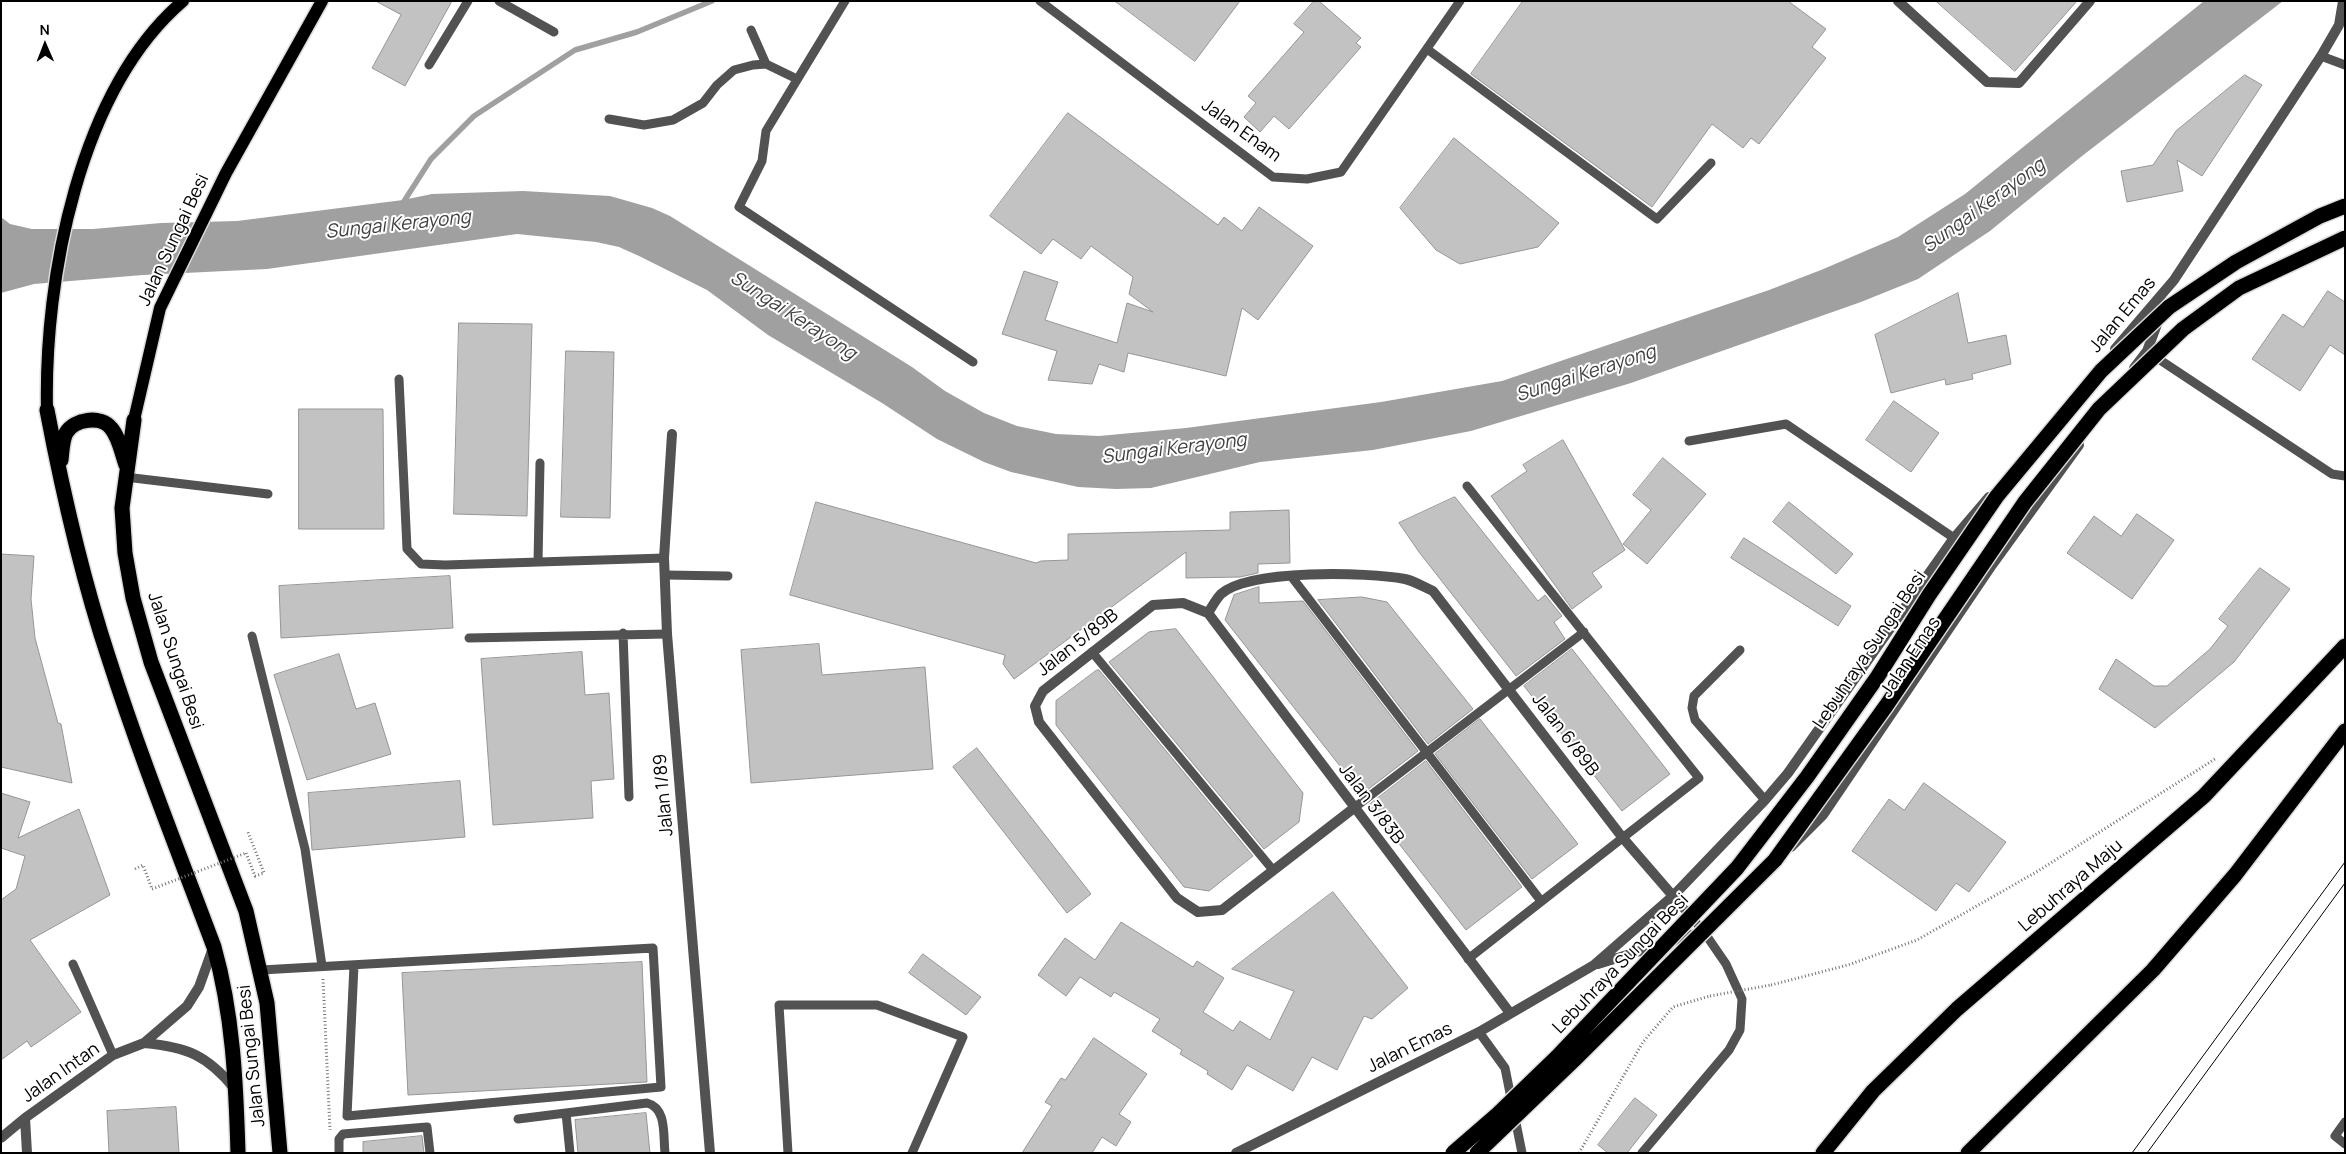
<!DOCTYPE html>
<html>
<head>
<meta charset="utf-8">
<style>
	body { margin:0 }
	#map { position:relative; width:2346px; height:1154px; overflow:hidden; background:#fff; font-family:Manrope,sans-serif }
	canvas { display:block }
	.frame { position:absolute; inset:0; border:2px solid #000; pointer-events:none }
	.north { position:absolute; left:20px; top:20px; width:50px; height:50px; -webkit-text-stroke:4px #fff; paint-order:stroke; rotate:359deg; font-size:14px; font-weight:700; line-height:20px; text-align:center; color:#000 }
	.north::after { content:''; display:block; margin:auto; width:18px; height:22px; background:#000; clip-path:polygon(50% 0,100% 100%,50% 72%,0 100%) }
</style>
</head>
<body>
<div id="map">
<canvas width="2346" height="1154"></canvas>
<div class="frame"></div>
<div class="north">N</div>
</div>
<script>
const ctx = document.querySelector('canvas').getContext('2d');
ctx.lineJoin = 'round';
function paint(path, color) {
  ctx.fillStyle = color;
  ctx.fill(path, 'evenodd');
}
function stroke(path, color, width, dash) {
  ctx.strokeStyle = color;
  ctx.lineWidth = width;
  ctx.lineCap = dash ? 'butt' : 'round';
  ctx.setLineDash(dash || []);
  ctx.stroke(path);
}
function label(font, color, halo, rows, align = 'center') {
  ctx.font = font + ' Manrope,sans-serif';
  ctx.lineWidth = 4;
  ctx.setLineDash([]);
  ctx.textBaseline = 'middle';
  ctx.strokeStyle = halo;
  ctx.fillStyle = color;
  for (const [text, x, y, turn = 0] of rows) {
    ctx.save();
    ctx.translate(x, y);
    ctx.rotate((+turn || 0) * Math.PI / 180);
    ctx.textAlign = isNaN(turn) ? turn : align;
    if (halo) ctx.strokeText(text, 0, 0);
    ctx.fillText(text, 0, 0);
    ctx.restore();
  }
}
const water = new Path2D(`
	M2204 1H2283L2082 156 1990 231 1918 279 1861 302 1631 383 1471 431 1373 450 1260 462 1151 488 1116 489 1078 487 1011 472 984 462 937 439 882 403 768 335 707 290 639 256 619 247 596 242 517 234 267 269 143 275 34 284 1 293V217L10 224 32 229H93L161 223 237 221 403 200 432 194 523 191 610 196 652 208 670 216 912 367 945 391 984 413 1017 426 1056 434 1099 436 1186 428 1381 402 1502 381 1769 290 1821 270 1898 237 1965 194Z`);
const stream = new Path2D(`
	M401 206 431 159 474 116 575 50 637 32 712 1`);
const building = new Path2D(`
	M376 1H452L405 86 372 68 401 15Z
	M1115 1H1240L1195 61Z
	M1314 1H1319L1361 38 1356 43 1361 47 1289 129 1274 116 1260 132 1244 117 1256 103 1248 96 1304 32 1294 24Z
	M1523 1H1788L1826 29 1812 47 1826 58 1759 144 1751 138 1743 148 1712 124 1652 207 1471 74Z
	M1936 1H2077L2015 71Z
	M2245 75 2262 85 2202 176 2177 160 2183 191 2127 202 2121 171 2153 165 2176 131Z
	M1068 113 1218 225 1224 217 1242 231 1259 207 1313 246 1258 320 1242 308 1226 376 1128 353 1124 372 1099 364 1092 384 1048 380 1057 351 1002 334 1024 271 1058 282 1045 320 1117 343 1127 303 1153 312 1129 294 1133 277 1091 246 1081 259 1053 239 1041 254 990 216Z
	M1454 138 1559 223 1538 247 1460 264 1436 250 1400 208Z
	M2328 291 2345 302V355L2330 345 2300 391 2252 359 2283 314 2303 327Z
	M1958 293 1968 343 2006 335 2011 364 1972 374 1973 379 1946 385 1945 379 1891 393 1875 335Z
	M459 323 532 324 527 516 454 514Z
	M566 351 614 352 610 518 561 517Z
	M1894 401 1939 433 1911 472 1866 440Z
	M299 409H383L384 529H299Z
	M1563 440 1625 550 1592 573 1602 587 1572 609 1491 496 1527 471 1523 465Z
	M1663 458 1706 494 1647 564 1623 544 1651 510 1633 495Z
	M1455 497 1538 601 1545 595 1562 616 1554 622 1565 639 1516 676 1419 552 1399 523Z
	M816 502 1036 563 1041 561 1068 560V534L1230 530V512L1289 510 1290 563 1258 564V573L1240 577 1186 578V552L1014 679 1003 664 1005 655 790 595Z
	M1789 502 1853 554 1836 574 1773 522Z
	M2137 514 2174 540 2132 599 2067 553 2094 516 2121 536Z
	M1744 538 1851 606 1838 626 1731 558Z
	M1 554 34 556 31 599 35 638 58 723 61 724 72 783 1 767Z
	M2260 568 2290 589 2234 662 2155 728 2099 689 2116 659 2154 686H2167L2210 649 2228 626 2219 619Z
	M450 576 453 628 281 638 279 586Z
	M1259 587V603L1303 601 1418 751 1362 794 1225 620 1234 595Z
	M1362 597 1387 602 1473 709 1428 744 1318 600Z
	M1176 629 1303 793 1299 822 1264 849 1109 662 1149 632Z
	M819 644 822 675 925 667 933 769 751 783 741 650Z
	M1572 649 1670 774 1622 811 1524 686Z
	M582 652 585 695 609 693 614 779 591 781 593 818 493 825 481 659Z
	M339 654 356 709 375 703 391 754 307 780 274 675Z
	M1097 670H1099L1253 856 1209 891 1184 887 1056 725V701Z
	M1480 719 1578 844 1532 879 1435 754Z
	M977 748 1091 894 1067 913 953 767Z
	M1426 761 1522 887 1466 930 1369 805Z
	M460 781 465 837 312 850 308 793Z
	M1924 783 2006 842 1969 892 1956 883 1936 911 1852 851 1889 799 1904 810Z
	M1 793 30 802 18 838 79 809 110 895 30 940 81 1012 31 1047 27 1041 1 1060V900L16 889 25 856 1 848Z
	M1333 892 1408 988 1372 1019 1364 1016 1337 1070 1312 1057 1293 1091 1247 1065 1232 1090 1207 1074 1208 1071 1180 1054 1182 1050 1152 1031 1160 1019 1114 992 1111 997 1080 977 1066 996 1038 975 1065 938 1095 960 1121 922 1193 967 1197 961 1224 978 1203 1012 1233 1031 1240 1021 1270 1040 1294 991 1232 969Z
	M923 954 981 997 966 1015 909 973Z
	M642 962 647 1082 408 1095 402 973Z
	M1094 1038 1147 1074 1119 1114 1131 1122 1116 1146 1102 1137 1092 1153H1022L1052 1106 1045 1102 1061 1078 1065 1080Z
	M1635 1098 1657 1115 1627 1153H1608L1598 1145Z
	M176 1107 179 1153H109L107 1111Z
	M646 1113 650 1153H578L575 1120Z
	M422 1136 424 1153H363V1142Z`);
const path = new Path2D(`
	M246 853 255 876 264 873 248 832
	M135 869 143 865 152 889
	M323 979 330 1130
	M1771 985 1848 965 1917 940 2038 871 2215 759
	M1579 1153 1643 1042 1673 1007 1710 996`);
const service = new Path2D(`
	M499 1 554 32
	M845 1 766 131 762 161 739 207 973 362
	M1040 1 1273 177 1307 179 1341 172 1460 1
	M751 30 766 64
	M1427 49 1657 219 1711 163
	M2321 56 2345 65
	M429 65 468 1
	M609 119 644 125 673 120 703 103 717 85 734 70 753 65 766 64 797 79
	M2151 354 2332 474 2345 476
	M399 379 407 549 421 564 445 565 664 558
	M1689 441 1786 424 1954 538
	M125 477 268 494
	M1467 486 1699 778 1468 959
	M538 562 540 463
	M665 575 728 576
	M1291 576 1541 901
	M623 633 629 797
	M252 636 305 849 322 966
	M469 638 667 634
	M1740 650 1694 696 1692 708 1695 720 1765 800
	M1092 652 1273 870
	M1354 808 1584 632
	M73 964 113 1055
	M261 970 653 948 661 1087 347 1116 354 965
	M1479 1032 1505 1068 1522 1153
	M518 1119 566 1113
	M2345 1122 2335 1136 2345 1144
	M339 1153V1139L343 1134 427 1127 430 1153
	M570 1153 566 1113 647 1103C667 1108 663 1135 665 1153
	M788 1153 779 1005H877L963 1037 912 1153
	M1642 1153 1729 1050 1740 1030 1742 999 1726 964 1704 932 1673 896`);
const minor = new Path2D(`
	M1898 1 1987 82 2019 83 2090 1
	M2115 349 2174 280 2321 56 2339 25 2343 1
	M2134 368 2147 351 2159 319
	M672 434 664 558 667 634 710 1153
	M1208 613 1510 1013
	M1354 808 1222 910 1198 912 1177 898 1039 722 1035 706 1043 691 1153 605 1183 603 1208 613C1212 607 1216 599 1221 594 1249 569 1368 572 1405 579 1414 581 1424 587 1433 591L1622 837 1673 896
	M1791 847 1823 815 1992 565 2079 445
	M1598 964 1698 933
	M144 1043C187 1047 207 1055 235 1089
	M25 1118 27 1153
	M1 1138 25 1118 113 1055 144 1043 187 1006 199 987 213 948
	M1236 1153 1479 1032 1594 965 1673 896 1765 800 1788 773 1954 538 1989 497`);
const primary = new Path2D(`
	M47 410C44 279 79 90 183 1
	M134 420 160 308 226 173 322 1`);
const motorway = new Path2D(`
	M47 410C63 494 82 578 109 659 140 756 178 851 214 947 233 1014 236 1083 238 1153
	M134 420 122 508 125 553 133 598 151 662 246 911 267 1003 280 1153
	M61 460C62 452 62 441 66 433 74 419 101 415 111 428 119 437 122 454 126 465
	M1823 1153 1873 1091 1957 1009 2204 796 2345 646
	M1968 1153 2153 970 2235 875 2345 731`);
const tram = new Path2D(`
	M2132 1153 2345 862
	M2147 1153 2345 883`);
const pathBridge = new Path2D(`
	M152 889 246 853
	M1710 996 1771 985`);
const motorwayBridge = new Path2D(`
	M1453 1153 1498 1114 1557 1057 1737 868 1807 777 1878 676 1929 595 1997 496 2101 371 2169 307 2236 262 2320 216 2345 206
	M1477 1153 1576 1058 1775 860 1886 706 2025 502 2099 409 2183 329 2239 288 2345 238`);
const streetNames = [
	["Jalan Enam",1241,131,36],
	["Jalan Sungai Besi",174,240,-65],
	["Jalan Emas",2123,315,-50],
	["Jalan 5/89B",1078,643,-38],
	["Lebuhraya Sungai Besi",1870,650,-56],
	["Jalan Emas",1911,657,-56],
	["Jalan Sungai Besi",175,661,72],
	["Jalan 6/89B",1565,735,53],
	["Jalan 1/89",664,795,-95],
	["Jalan 3/83B",1371,804,53],
	["Lebuhraya Maju",2071,886,-41],
	["Lebuhraya Sungai Besi",1621,964,-46],
	["Jalan Emas",1410,1048,-26],
	["Jalan Sungai Besi",252,1056,-96],
	["Jalan Intan",61,1073,-35]
];
const waterNames = [
	["Sungai Kerayong",1984,206,-36],
	["Sungai Kerayong",398,225,-6],
	["Sungai Kerayong",793,316,33],
	["Sungai Kerayong",1586,374,-18],
	["Sungai Kerayong",1174,449,-7]
];
paint(water, '#a0a0a0');
stroke(stream, '#a0a0a0', 5.5);
paint(building, '#c2c2c2');
stroke(building, '#969696', 1);
stroke(primary, '#dbdbdb', 15);
stroke(motorway, '#dbdbdb', 18);
stroke(path, '#747474', 3, [1, 2.5]);
stroke(service, '#525252', 9);
stroke(minor, '#525252', 10);
stroke(primary, '#000', 12);
stroke(motorway, '#000', 15);
stroke(tram, '#000', 1);
stroke(motorwayBridge, '#dbdbdb', 18, []);
stroke(pathBridge, '#747474', 3, [1, 2.5]);
stroke(motorwayBridge, '#000', 15);
label('18px', '#000', '#fff', streetNames);
label('italic 19px', '#414141', '#fff', waterNames);
</script>
</body>
</html>
